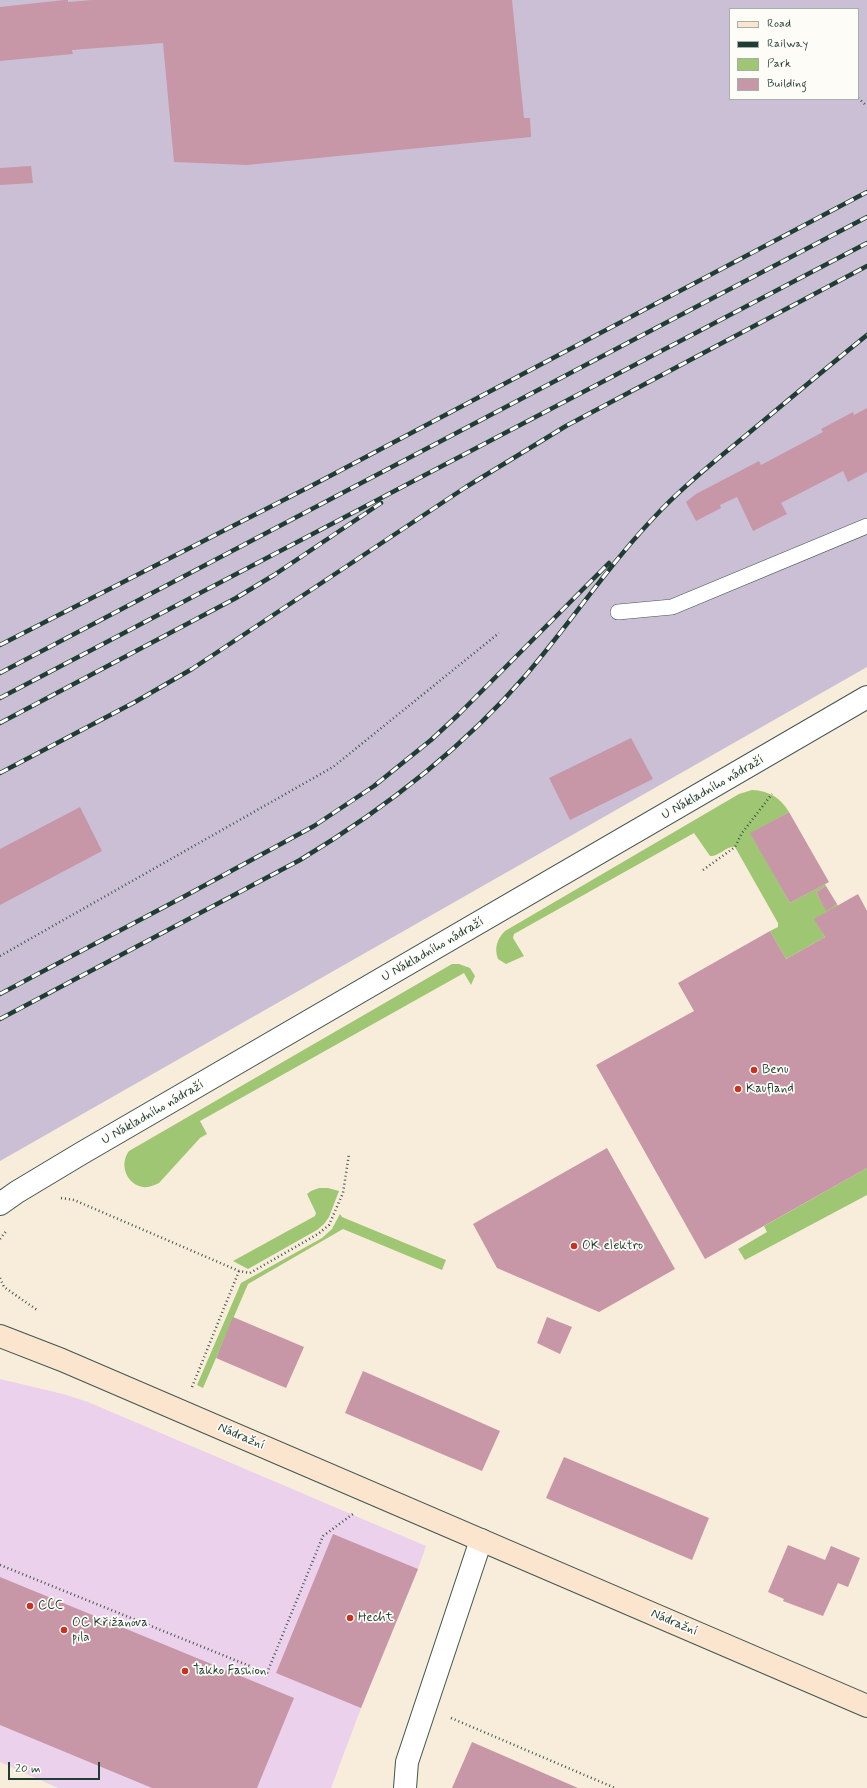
<!DOCTYPE html>
<html>
<head>
<meta charset="utf-8">
<style>
	body { margin:0 }
	#map { position:relative; width:867px; height:1788px; overflow:hidden; background:#f8ecdb; font-family:Mynerve,sans-serif }
	canvas { display:block }
	.legend { position:absolute; left:729px; top:8px; width:130px; height:92px; box-sizing:border-box; background:#fdfcf7; border:1px solid #a4b0a9; margin:0; padding:5px 7px; list-style:none; font-size:12px; color:#1f3d34 }
	.legend li { display:flex; align-items:center; gap:8px; height:20px }
	.legend b { width:20px; border:1px solid #a4b0a9 }
	.scale { position:absolute; left:8px; top:1762px; width:92px; height:18px; box-sizing:border-box; border:2px solid #1f3d34; border-top:0; padding-left:5px; font-size:12px; line-height:14px; white-space:nowrap; color:#1f3d34; -webkit-text-stroke:3px #fdfcf7; paint-order:stroke }
</style>
</head>
<body>
<div id="map">
<canvas width="867" height="1788"></canvas>
<ul class="legend">
<li><b style="height:5px;background:#fbe5cf"></b>Road</li>
<li><b style="height:5px;background:#1f3d34"></b>Railway</li>
<li><b style="height:11px;background:#9fc672"></b>Park</li>
<li><b style="height:11px;background:#c797a7"></b>Building</li>
</ul>
<div class="scale">20 m</div>
</div>
<script>
const ctx = document.querySelector('canvas').getContext('2d');
ctx.lineJoin = 'round';
function paint(path, color) {
  ctx.fillStyle = color;
  ctx.fill(path, 'evenodd');
}
function stroke(path, color, width, dash) {
  ctx.strokeStyle = color;
  ctx.lineWidth = width;
  ctx.lineCap = dash ? 'butt' : 'round';
  ctx.setLineDash(dash || []);
  ctx.stroke(path);
}
function label(font, color, halo, rows, align = 'center') {
  ctx.font = font + ' Mynerve,sans-serif';
  ctx.lineWidth = 3.5;
  ctx.setLineDash([]);
  ctx.textBaseline = 'middle';
  ctx.strokeStyle = halo;
  ctx.fillStyle = color;
  for (const [text, x, y, turn = 0] of rows) {
    ctx.save();
    ctx.translate(x, y);
    ctx.rotate((+turn || 0) * Math.PI / 180);
    ctx.textAlign = isNaN(turn) ? turn : align;
    if (halo) ctx.strokeText(text, 0, 0);
    ctx.fillText(text, 0, 0);
    ctx.restore();
  }
}
const built = new Path2D(`
	M0 1379 63 1394 88 1402 426 1546 418 1569 361 1708 331 1788H58L0 1762Z`);
const industrial = new Path2D(`
	M0 0H867V667L0 1161ZM730 9H858V99H730Z`);
const green = new Path2D(`
	M752 790C769 791 780 797 789 812L751 833 790 903 825 884 826 886 816 892 826 910 837 904 838 906 815 919 825 937 786 959 770 931 778 927V923L735 847C727 845 719 857 710 856L694 833 514 934 513 938 524 956 506 964 498 959C494 948 497 939 505 931L739 794Z
	M452 964H459L470 968 475 976 471 985 464 973 200 1121 207 1134 200 1138 159 1183C154 1185 149 1188 143 1187 126 1184 119 1164 129 1151Z
	M867 1168V1195L745 1260 738 1249 767 1232 764 1226Z
	M319 1188H328L339 1191 329 1217 324 1224 317 1230 248 1269 233 1261 315 1216 316 1213 307 1194 311 1191Z
	M340 1214 342 1217 446 1260 442 1270 343 1229 248 1284 203 1388 197 1385 241 1283 322 1238 332 1229Z`);
const building = new Path2D(`
	M64 0H68V2L92 0H512L524 118H530L531 137 247 165 174 162 163 43 72 50 73 54 0 61V7Z
	M31 166 33 183 0 185V168Z
	M867 408V472L848 482 843 471 781 503 787 514 753 531 737 497 720 505 721 508 696 521 686 502 696 494 759 461 761 465 823 432 821 429 853 412 854 415Z
	M631 738 653 779 570 820 549 778Z
	M80 807 102 851 0 905V849Z
	M789 812 829 882 790 903 750 833Z
	M826 886 837 904 826 911 816 892Z
	M858 894 867 911V1168L705 1259 596 1065 694 1011 678 983 770 931 786 959 825 937 814 919Z
	M607 1148 675 1269 599 1312 497 1268 473 1224Z
	M233 1317 304 1347 286 1388 216 1358Z
	M547 1317 572 1327 560 1354 537 1343Z
	M363 1371 500 1431 482 1471 345 1413Z
	M564 1457 709 1518 692 1560 546 1498Z
	M333 1534 418 1569 361 1708 276 1673Z
	M788 1545 825 1560 831 1546 860 1558 848 1587 838 1583 823 1616 783 1601 784 1599 768 1592Z
	M0 1577 294 1698 257 1788H152L0 1725Z
	M472 1742 578 1788H452Z`);
const path = new Path2D(`
	M858 98 867 106
	M703 870 735 847 742 833 772 794
	M0 956 333 767 499 633
	M61 1198 74 1200 239 1271 250 1273 318 1234 329 1225 343 1193 349 1154
	M0 1239 7 1230
	M0 1278 4 1287 37 1310
	M192 1387 239 1271
	M0 1565 267 1673 323 1536 353 1514
	M451 1718 615 1788`);
const lane = new Path2D(`
	M618 612 672 607 867 526`);
const street = new Path2D(`
	M0 1204 17 1192 82 1153 867 697
	M405 1788 407 1762 481 1540`);
const secondary = new Path2D(`
	M0 1336 62 1360 867 1706`);
const rail = new Path2D(`
	M0 645 311 486 867 192
	M0 673 867 217
	M0 698 867 243
	M0 723 236 598 274 575 381 503
	M0 773 135 702 192 669 466 487 566 426 867 266
	M0 994 185 896 314 826 374 786 431 740 458 715 609 563
	M0 1019 300 860C383 810 462 749 526 675 572 621 612 560 662 509 687 483 716 460 744 437 785 403 826 368 867 335`);
const markers = [
	[754,1070,4,"#c8321e"],
	[738,1089,4,"#c8321e"],
	[574,1246,4,"#c8321e"],
	[30,1606,4,"#c8321e"],
	[350,1618,4,"#c8321e"],
	[64,1630,4,"#c8321e"],
	[185,1671,4,"#c8321e"]
];
const streetNames = [
	["U Nákladního nádraží",713,788,-30],
	["U Nákladního nádraží",433,950,-30],
	["U Nákladního nádraží",153,1113,-30],
	["Nádražní",241,1437,23],
	["Nádražní",674,1623,23]
];
const poiNames = [
	["Benu",762,1070],
	["Kaufland",746,1089],
	["OK elektro",582,1246],
	["CCC",38,1606],
	["Hecht",358,1618],
	["OC Křižanova",72,1623],
	["pila",72,1638],
	["Takko Fashion",193,1671]
];
paint(built, '#ebd1eb');
paint(industrial, '#cbbfd5');
paint(green, '#9fc672');
paint(building, '#c797a7');
stroke(lane, '#40574d', 16);
stroke(street, '#40574d', 24);
stroke(secondary, '#40574d', 24);
stroke(path, '#40574d', 2.5, [1, 3]);
stroke(lane, '#fff', 15);
stroke(street, '#fff', 22);
stroke(secondary, '#fbe5cf', 22);
stroke(rail, '#1f3d34', 4.5);
stroke(rail, '#fdfcf7', 3, [9]);
for (const [x, y, r, color] of markers) {
  const dot = new Path2D();
  dot.arc(x, y, r, 0, 2 * Math.PI);
  ctx.fillStyle = color;
  ctx.fill(dot);
  stroke(dot, '#fdfcf7', 1.5);
}
label('13px', '#1f3d34', '#fdfcf7', streetNames);
label('13px', '#1f3d34', '#fdfcf7', poiNames, 'left');
</script>
</body>
</html>
